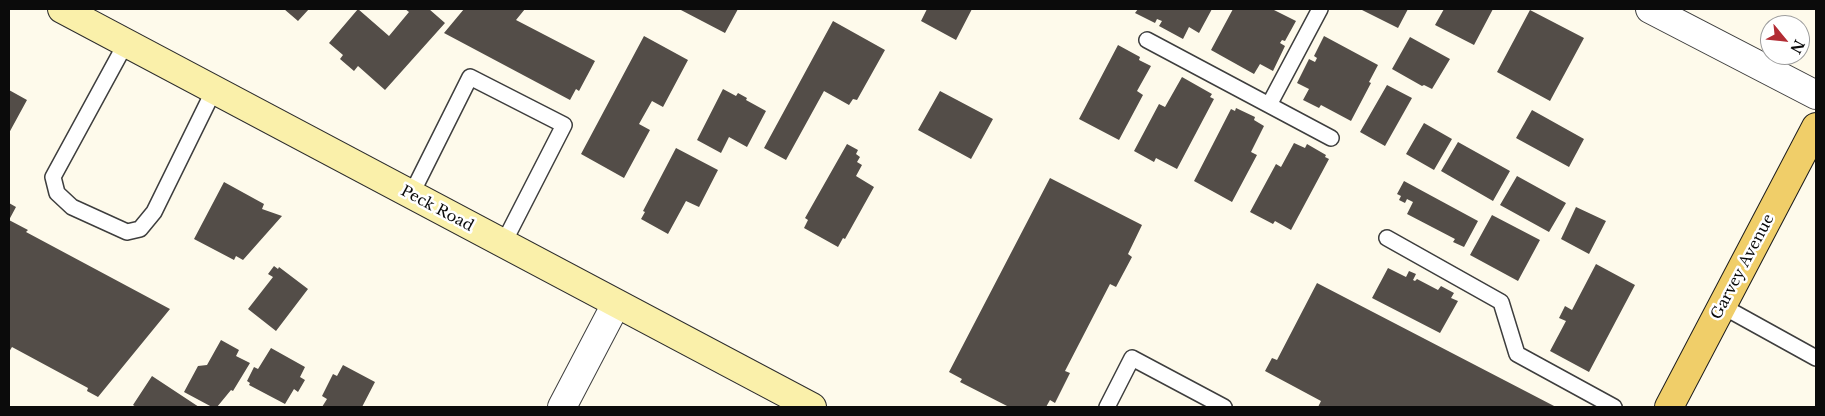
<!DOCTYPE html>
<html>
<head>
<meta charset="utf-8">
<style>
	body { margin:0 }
	#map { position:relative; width:1825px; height:416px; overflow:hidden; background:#fefaeb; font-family:"Libre Baskerville",serif }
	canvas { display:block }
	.frame { position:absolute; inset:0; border:10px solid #0b0b0b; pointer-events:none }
	.north { position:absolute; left:1760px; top:15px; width:50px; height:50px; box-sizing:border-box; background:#fff; border:1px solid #9d9d9d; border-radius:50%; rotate:118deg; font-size:14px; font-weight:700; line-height:20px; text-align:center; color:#0b0b0b }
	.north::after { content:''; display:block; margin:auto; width:18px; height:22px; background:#b22c34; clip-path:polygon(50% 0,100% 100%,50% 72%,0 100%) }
</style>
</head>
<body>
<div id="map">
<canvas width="1825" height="416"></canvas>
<div class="frame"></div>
<div class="north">N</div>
</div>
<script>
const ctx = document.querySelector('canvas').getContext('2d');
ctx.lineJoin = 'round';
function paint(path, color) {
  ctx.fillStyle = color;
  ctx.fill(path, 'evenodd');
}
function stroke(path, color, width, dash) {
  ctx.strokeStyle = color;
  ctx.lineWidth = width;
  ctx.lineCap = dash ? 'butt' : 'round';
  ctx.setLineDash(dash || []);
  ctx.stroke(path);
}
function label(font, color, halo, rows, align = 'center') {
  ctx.font = font + ' "Libre Baskerville",serif';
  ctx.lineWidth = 5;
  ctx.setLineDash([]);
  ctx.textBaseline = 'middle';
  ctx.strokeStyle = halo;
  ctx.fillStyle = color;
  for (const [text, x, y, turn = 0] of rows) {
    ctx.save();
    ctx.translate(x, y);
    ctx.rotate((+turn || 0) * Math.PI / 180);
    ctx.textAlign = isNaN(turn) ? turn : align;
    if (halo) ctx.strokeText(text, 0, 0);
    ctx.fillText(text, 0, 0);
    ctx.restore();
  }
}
const building = new Path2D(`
	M284 9H309L298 21Z
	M358 9 389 36 409 12 405 9H429L445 23 385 90 358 66 354 71 340 59 343 55 329 43Z
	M464 9H525L516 20 595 61 579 91 576 89 570 100 444 33Z
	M679 9H738L725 33Z
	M927 9H972L956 40 921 21Z
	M1138 9H1212L1199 33 1189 27 1183 39 1159 26 1162 21 1157 19 1155 23 1135 13Z
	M1233 9H1272L1296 21 1285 41 1282 40 1280 43 1285 46 1273 71 1260 64 1254 74 1211 50Z
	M1360 9H1408L1398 28Z
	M1444 9H1493L1474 45 1435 25Z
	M1530 10 1584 38 1550 101 1497 72Z
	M833 21 885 50 857 100 853 99 849 105 824 91 786 160 764 148Z
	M644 36 688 60 663 107 652 101 639 124 650 130 624 178 581 154Z
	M1324 36 1378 65 1369 82 1371 83 1351 121 1321 105 1319 108 1303 100 1309 89 1297 83 1309 59 1315 62 1317 58 1314 56Z
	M1410 37 1450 59 1432 89 1424 85 1422 86 1392 69Z
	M1118 45 1140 57 1139 60 1151 66 1137 91 1143 95 1119 140 1079 119Z
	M1182 77 1212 94 1210 97 1214 99 1177 169 1156 158 1154 162 1134 151 1159 104 1165 107Z
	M1387 85 1412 98 1385 146 1360 132Z
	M723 89 736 96 738 93 747 98 746 100 766 111 747 147 729 137 721 153 697 140Z
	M9 90 27 100 9 133Z
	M940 91 993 119 971 159 918 130Z
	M1236 108 1255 117 1254 120 1264 126 1251 152 1257 155 1232 202 1194 181 1231 109 1235 111Z
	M1532 110 1584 139 1569 167 1516 138Z
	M1424 123 1452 139 1434 170 1406 154Z
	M1458 142 1510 171 1493 201 1441 171Z
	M1294 143 1305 148 1307 144 1326 155 1325 157 1329 159 1291 230 1275 221 1273 224 1250 212 1276 164 1281 167Z
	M847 144 858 150 856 154 860 157 857 162 862 165 856 176 874 187 845 239 843 238 838 247 804 228 808 220 805 218Z
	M676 148 718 170 699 207 686 201 668 234 641 219 645 212 643 211Z
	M1517 176 1566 203 1549 232 1500 205Z
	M1050 178 1142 225 1128 254 1132 257 1116 287 1110 284 1065 371 1070 373 1055 403 1050 400 1046 407H1009L960 382 962 379 949 372Z
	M1404 181 1478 221 1464 247 1453 242 1455 239 1407 214 1413 202 1407 199 1405 203 1399 200 1401 196 1397 194Z
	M224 182 264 204 262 209 282 216 243 260 236 256 234 260 194 239Z
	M9 203 16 207 9 220 28 230 26 232 170 309 98 397 87 391 88 388 12 347 9 352Z
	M1576 207 1606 221 1589 254 1561 239Z
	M1492 215 1540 240 1518 281 1470 255Z
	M1596 264 1635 285 1589 372 1550 351 1566 321 1559 318 1565 306 1572 310Z
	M274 266 278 269 279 267 308 289 276 331 248 309 273 277 268 274Z
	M1388 268 1406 277 1409 271 1416 274 1413 280 1415 281 1417 279 1438 290 1441 286 1454 293 1451 298 1458 301 1440 333 1372 298Z
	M1317 283 1556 407H1318L1321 401 1265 371 1272 358 1277 360Z
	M221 340 239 350 236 356 250 363 233 391 231 390 217 407H212L184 392 198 366 207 365Z
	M271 348 305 367 300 377 305 380 298 392 294 389 285 404 249 385 250 383 247 381 254 367 258 369Z
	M343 365 375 382 362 407H322L327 399 322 396 333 374 337 376Z
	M152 376 199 407H136L133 405Z`);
const service = new Path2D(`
	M1147 40 1331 138
	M126 43 53 177 57 193 72 207 127 232 140 229 154 212 214 90
	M1269 105 1320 9
	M411 195 470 77 564 125 503 244
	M1387 238 1501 302 1517 354 1614 407
	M1722 306 1816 358
	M1107 407 1132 358 1224 407`);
const minor = new Path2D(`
	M1650 9 1816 95`);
const tertiary = new Path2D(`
	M562 407 616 304`);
const secondary = new Path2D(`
	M62 9 812 407`);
const primary = new Path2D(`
	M1669 407 1816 127`);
const streetNames = [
	["Peck Road",437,209,28],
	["Garvey Avenue",1743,267,-62]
];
paint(building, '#534d48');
stroke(service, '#3e3e3e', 18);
stroke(minor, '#3e3e3e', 30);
stroke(tertiary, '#3e3e3e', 30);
stroke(secondary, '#2d2d2d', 30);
stroke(primary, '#1c1c1c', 30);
stroke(service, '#fff', 15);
stroke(minor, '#fff', 28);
stroke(tertiary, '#fff', 28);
stroke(secondary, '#faf0aa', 28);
stroke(primary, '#f0ce69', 28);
label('15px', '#0b0b0b', '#fff', streetNames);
</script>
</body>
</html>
